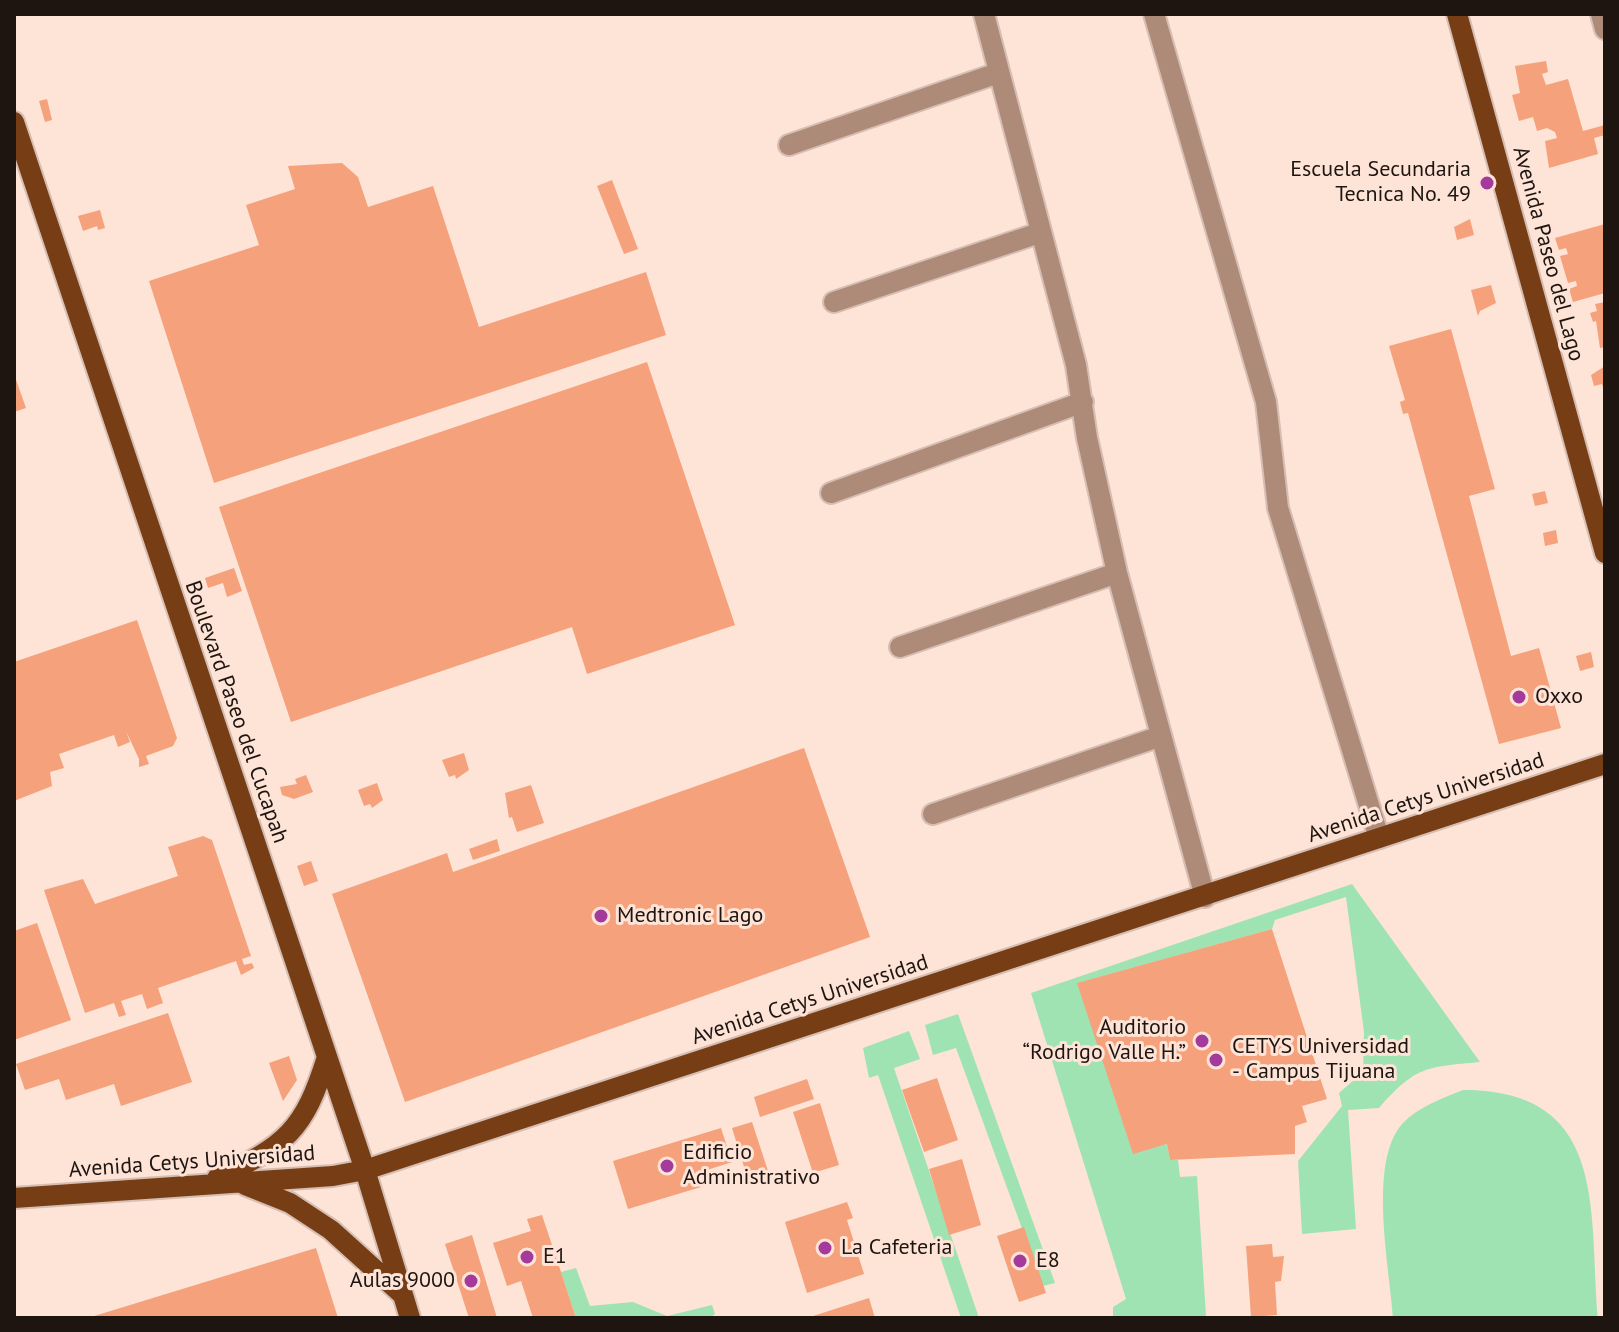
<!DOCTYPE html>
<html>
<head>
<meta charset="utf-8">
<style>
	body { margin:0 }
	#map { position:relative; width:1619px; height:1332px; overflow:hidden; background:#fee3d7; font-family:"PT Sans",sans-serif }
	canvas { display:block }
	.frame { position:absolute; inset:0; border:16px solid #1e1511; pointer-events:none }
</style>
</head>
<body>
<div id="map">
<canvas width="1619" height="1332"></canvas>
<div class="frame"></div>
</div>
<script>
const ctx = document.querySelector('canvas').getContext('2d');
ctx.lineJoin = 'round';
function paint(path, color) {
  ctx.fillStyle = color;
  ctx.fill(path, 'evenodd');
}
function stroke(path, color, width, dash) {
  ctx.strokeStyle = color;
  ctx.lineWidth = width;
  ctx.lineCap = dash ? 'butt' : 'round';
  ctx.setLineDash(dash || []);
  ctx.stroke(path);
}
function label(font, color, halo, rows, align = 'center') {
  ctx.font = font + ' "PT Sans",sans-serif';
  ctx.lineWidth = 6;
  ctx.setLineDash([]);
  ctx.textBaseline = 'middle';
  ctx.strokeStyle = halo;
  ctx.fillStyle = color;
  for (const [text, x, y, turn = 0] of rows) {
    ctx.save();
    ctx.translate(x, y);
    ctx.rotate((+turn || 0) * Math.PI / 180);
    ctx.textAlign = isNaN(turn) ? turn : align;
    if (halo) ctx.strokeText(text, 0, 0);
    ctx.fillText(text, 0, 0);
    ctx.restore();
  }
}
const green = new Path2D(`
	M1352 884 1480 1062C1426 1067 1416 1066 1379 1108L1348 1110 1356 1229 1302 1234 1298 1161 1342 1106 1339 1093 1363 1072 1364 1032 1346 897 1275 920 1272 929 1078 983 1133 1153 1167 1144 1170 1160H1178L1180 1177 1197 1176 1206 1316 1113 1318V1307L1126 1299 1031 993Z
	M958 1014 1055 1283 1043 1286 956 1048 933 1055 925 1025Z
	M909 1031 920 1059 894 1068 979 1318H961L878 1075 869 1078 863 1048Z
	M1463 1090C1609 1090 1589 1210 1598 1318H1393C1390 1269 1367 1161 1403 1123 1418 1107 1443 1098 1463 1090Z
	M576 1268 590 1306 633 1302 667 1316 712 1305 715 1314 710 1318H576L561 1272Z`);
const building = new Path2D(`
	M1546 61 1548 72 1542 74 1546 85 1568 79 1583 131 1605 125V135L1594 138 1598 154 1549 168 1545 141 1557 138 1555 132 1547 128 1537 131 1533 117 1519 121 1512 95 1520 93 1515 66Z
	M47 99 52 120 45 122 39 101Z
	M342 163 358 177 368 207 433 186 479 327 646 272 666 335 214 483 149 281 259 245 246 205 295 189 288 166Z
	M612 180 638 249 624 254 597 186Z
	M100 210 105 228 98 230 97 226 83 231 78 216Z
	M1470 219 1474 235 1457 240 1454 227Z
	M1605 224V293L1573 302 1569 289 1577 286 1576 281 1568 283 1560 256 1568 254 1566 248 1559 250 1555 238Z
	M1491 285 1496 303 1480 311 1478 316 1471 290Z
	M1605 302V347L1600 348 1596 321 1593 322 1590 313 1597 311 1595 304Z
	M1451 329 1495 489 1469 496 1511 656 1539 648 1561 728 1499 744 1408 413 1403 414 1400 402 1405 400 1389 346Z
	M647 362 735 625 587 674 572 627 291 722 219 507Z
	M1605 366V392H1604L1602 384 1594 386 1591 375Z
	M14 374 26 408 14 412Z
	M1545 491 1548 503 1535 506 1532 494Z
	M1556 530 1558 543 1545 546 1543 533Z
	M234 568 242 591 227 597 223 583 208 588 205 578Z
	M137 620 177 738 173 746 146 756 149 764 139 767V759L126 731 130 742 118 747 114 735 59 754 64 768 50 772 52 786 14 801V662Z
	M1591 652 1594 667 1580 671 1576 656Z
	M804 748 870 937 405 1102 332 894 447 853 453 872Z
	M464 753 469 770 456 779 455 775 449 777 442 760Z
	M306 775 313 792 294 799 282 795 280 787 297 784 295 779Z
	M377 783 383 800 372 808 370 804 364 806 358 790Z
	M531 785 544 823 517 832 512 817 509 818 505 793Z
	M203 836 212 840 251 956 242 959 244 965 252 963 254 968 241 975 236 961 158 988 163 1003 147 1009 142 994 121 1001 126 1015 119 1017 114 1003 85 1013 44 890 83 879 95 904 178 876 168 847Z
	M497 839 500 851 473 860 469 849Z
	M311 861 318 881 304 886 297 866Z
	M37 923 71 1020 14 1040V931Z
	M1272 929 1327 1099 1302 1106 1307 1122 1295 1126V1154L1170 1160 1167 1144 1133 1154 1077 983Z
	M168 1013 192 1082 121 1106 114 1084 66 1100 59 1079 25 1090 16 1064Z
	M289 1056 297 1080 283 1101 269 1063Z
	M937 1078 958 1140 924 1152 902 1090Z
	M807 1079 814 1099 760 1117 754 1097Z
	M820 1103 839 1165 813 1173 793 1112Z
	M752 1122 770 1177 749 1183 732 1128Z
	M721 1128 732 1162 707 1170 711 1184 628 1209 613 1161Z
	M962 1159 981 1225 949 1235 929 1169Z
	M847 1202 853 1218 847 1220 864 1274 807 1293 785 1222Z
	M542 1215 561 1272 576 1318H533L521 1281 507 1286 493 1243 531 1231 527 1219Z
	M1024 1227 1046 1293 1019 1302 997 1236Z
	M472 1235 497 1318H469L445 1244Z
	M1272 1244 1273 1257 1284 1256 1281 1281 1275 1282 1277 1315 1251 1317 1246 1246Z
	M316 1248 338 1318H91V1317Z
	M869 1298 875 1318H810V1317Z`);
const minor = new Path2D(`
	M984 14 1076 365 1087 438 1117 573 1205 897
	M1154 14 1266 402 1278 508 1379 838
	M1601 14 1605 29
	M789 145 998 73
	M834 302 1039 233
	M831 493 1083 402
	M900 647 1117 573
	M933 814 1161 736`);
const major = new Path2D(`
	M1457 14 1605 553
	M14 122 365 1170 410 1318
	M217 1178C286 1145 304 1131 327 1057
	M245 1185 290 1203 331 1230 403 1295
	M14 1198 333 1176 365 1170 1605 764`);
const markers = [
	[1487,183,8,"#a33a9c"],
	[1519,697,8,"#a33a9c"],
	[601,916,8,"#a33a9c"],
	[1202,1041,8,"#a33a9c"],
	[1216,1060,8,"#a33a9c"],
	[667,1166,8,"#a33a9c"],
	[825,1248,8,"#a33a9c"],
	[527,1257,8,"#a33a9c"],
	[1020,1261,8,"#a33a9c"],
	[471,1281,8,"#a33a9c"]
];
const poiNames = [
	["Escuela Secundaria",1471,170,"right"],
	["Tecnica No. 49",1471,195,"right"],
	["Oxxo",1535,697],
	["Medtronic Lago",617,916],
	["Auditorio",1186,1028,"right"],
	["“Rodrigo Valle H.”",1186,1053,"right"],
	["CETYS Universidad",1232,1047],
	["- Campus Tijuana",1232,1072],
	["Edificio",683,1153],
	["Administrativo",683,1178],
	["La Cafeteria",841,1248],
	["E1",543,1257],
	["E8",1036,1261],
	["Aulas 9000",455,1281,"right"]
];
const streetNames = [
	["Avenida Paseo del Lago",1548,254,75],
	["Boulevard Paseo del Cucapah",236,712,71],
	["Avenida Cetys Universidad",1426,798,-18],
	["Avenida Cetys Universidad",810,1000,-18],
	["Avenida Cetys Universidad",192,1162,-4]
];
paint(green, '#a0e3b3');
paint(building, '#f5a17b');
stroke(minor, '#d6beb3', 24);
stroke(major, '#d6beb3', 24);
stroke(minor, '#ae8b78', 20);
stroke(major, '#773d15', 20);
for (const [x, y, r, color] of markers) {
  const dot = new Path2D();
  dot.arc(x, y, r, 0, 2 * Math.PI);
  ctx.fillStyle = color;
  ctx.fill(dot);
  stroke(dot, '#fee3d7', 3);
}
label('22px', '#1e1511', '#fee3d7', poiNames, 'left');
label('22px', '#1e1511', '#fee3d7', streetNames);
</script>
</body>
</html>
